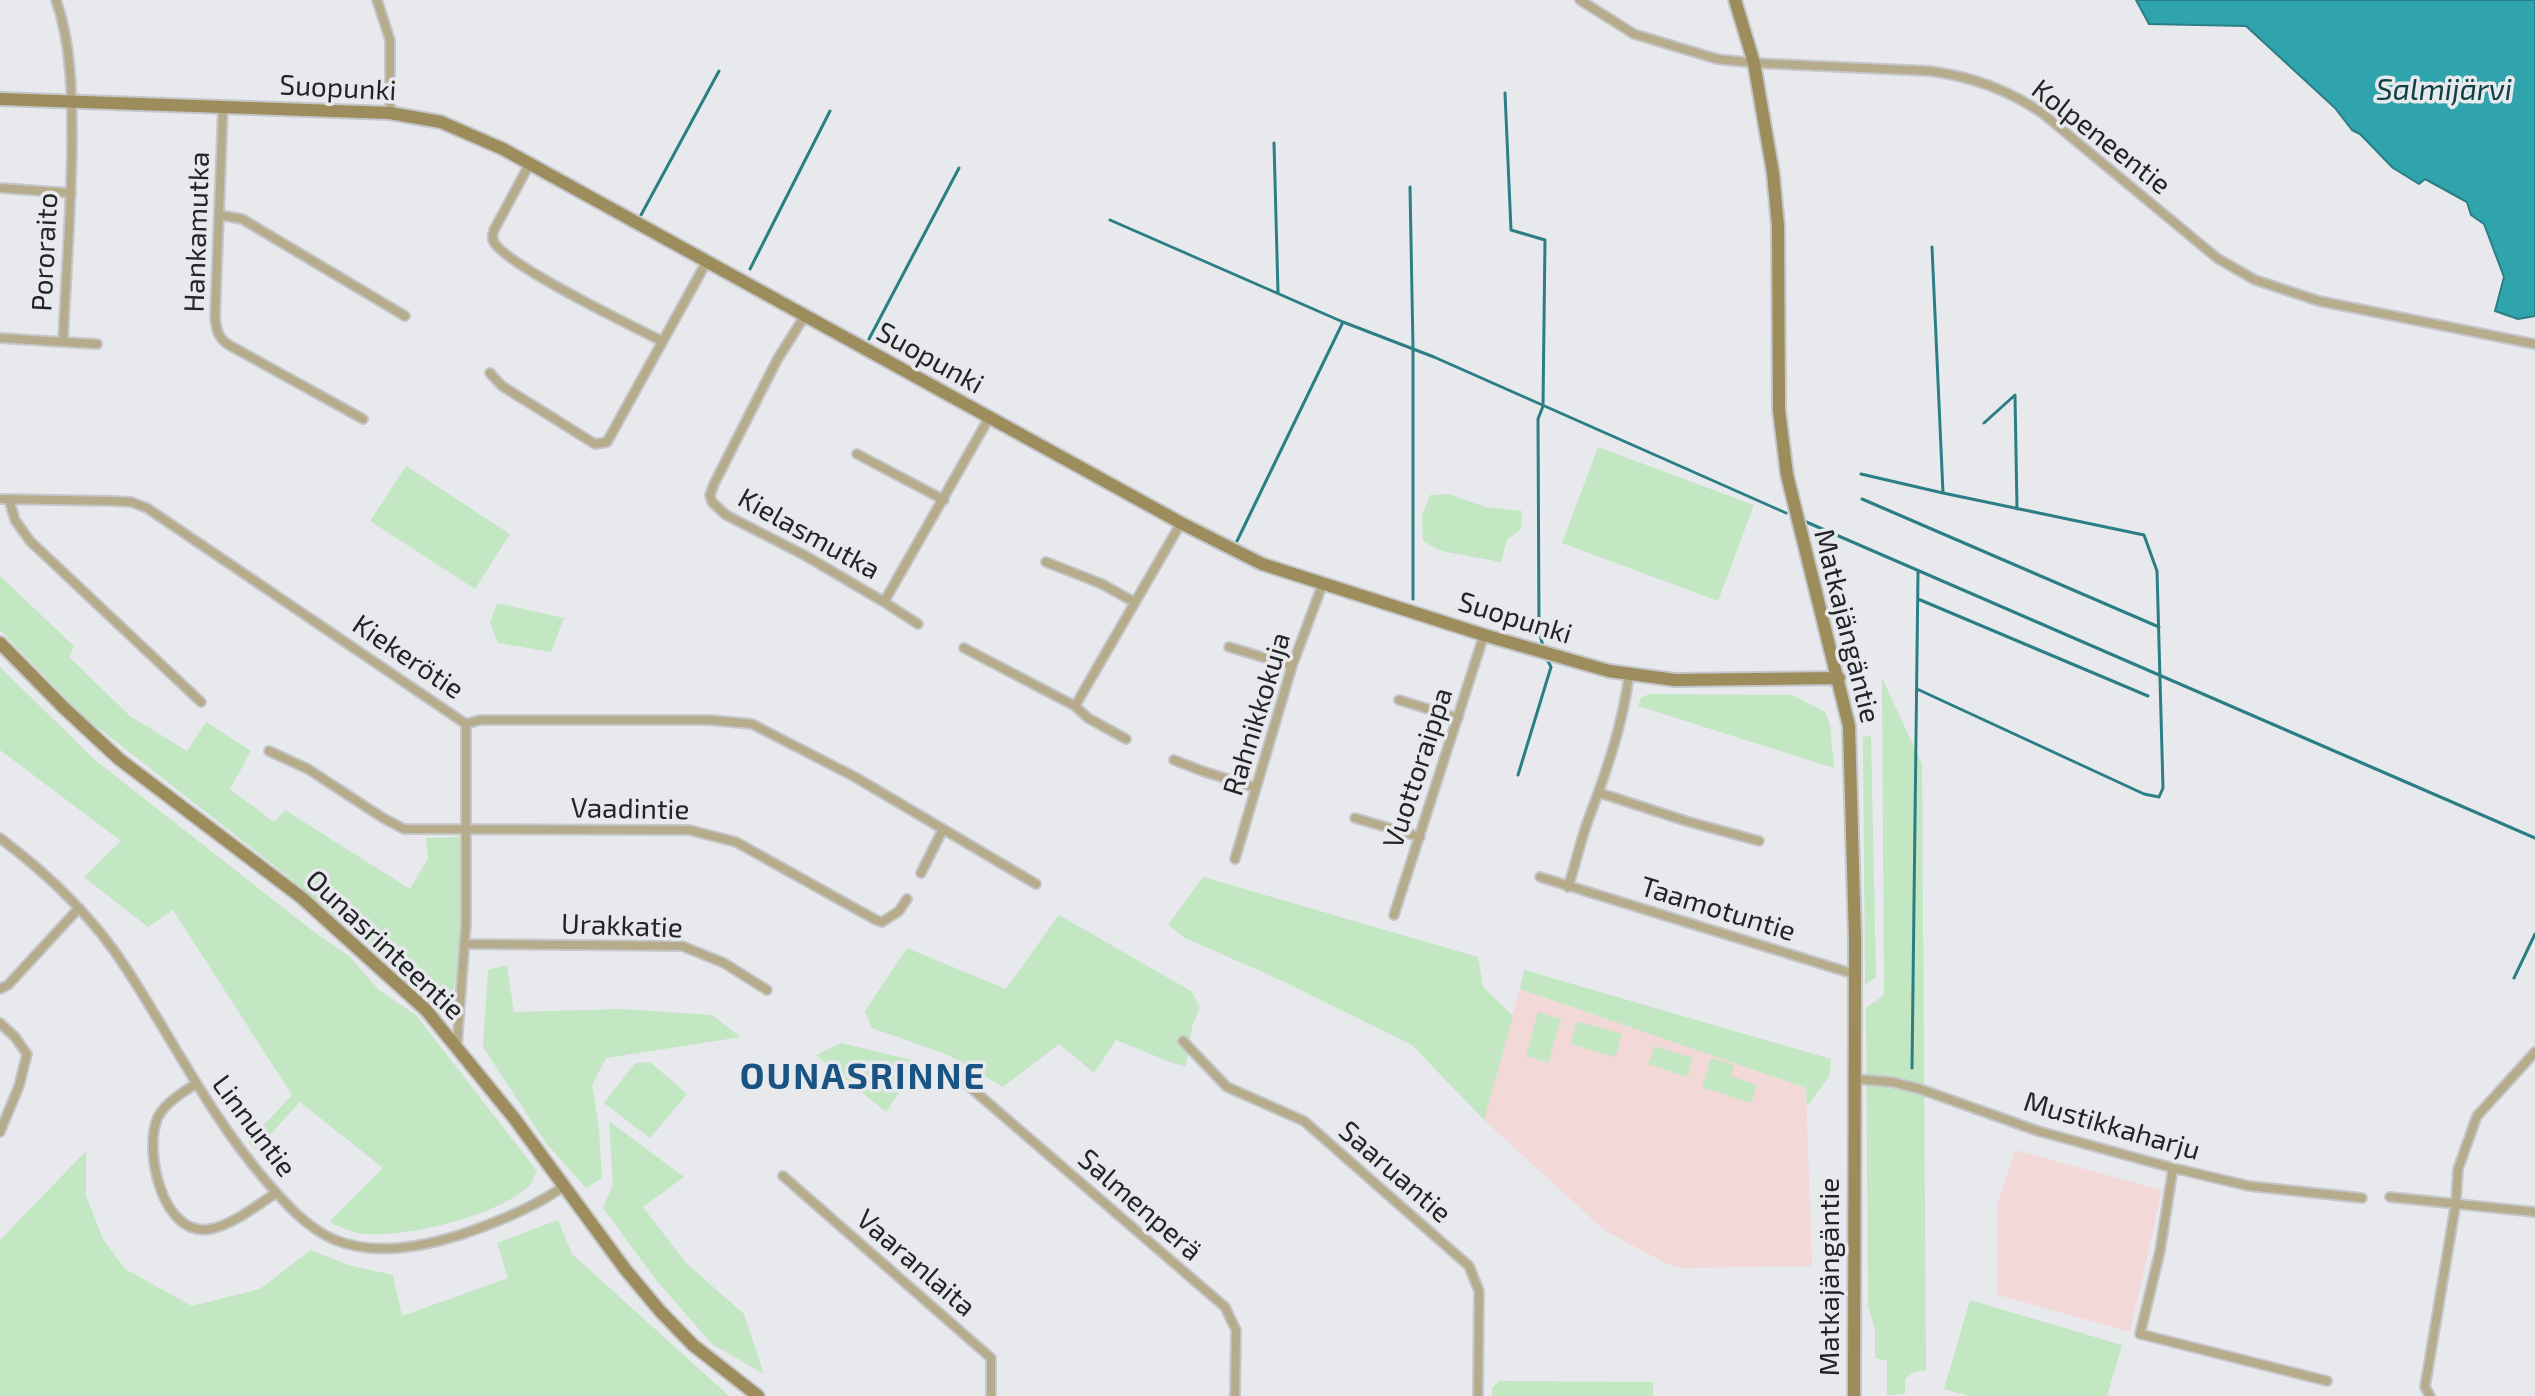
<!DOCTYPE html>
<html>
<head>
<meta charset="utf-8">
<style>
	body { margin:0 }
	canvas { display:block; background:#e7e9ed }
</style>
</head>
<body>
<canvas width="2535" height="1396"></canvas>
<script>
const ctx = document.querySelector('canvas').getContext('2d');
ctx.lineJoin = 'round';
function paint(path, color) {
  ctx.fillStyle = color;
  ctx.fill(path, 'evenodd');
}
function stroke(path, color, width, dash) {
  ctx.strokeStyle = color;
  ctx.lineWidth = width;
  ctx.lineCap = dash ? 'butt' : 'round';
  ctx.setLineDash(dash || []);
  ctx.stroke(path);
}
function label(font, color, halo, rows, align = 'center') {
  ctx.font = font + ' "Exo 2",sans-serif';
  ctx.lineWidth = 7;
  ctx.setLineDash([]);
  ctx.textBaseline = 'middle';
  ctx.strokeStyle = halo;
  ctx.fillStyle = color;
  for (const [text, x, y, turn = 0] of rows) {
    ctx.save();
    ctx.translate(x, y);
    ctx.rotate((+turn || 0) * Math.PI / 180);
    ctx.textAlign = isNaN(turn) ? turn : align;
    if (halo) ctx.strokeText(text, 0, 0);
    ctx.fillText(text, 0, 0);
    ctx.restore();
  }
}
const education = new Path2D(`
	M1520 989 1806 1088 1812 1266 1681 1268 1665 1263 1604 1230 1484 1120Z
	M2015 1150 2162 1190 2130 1332 1998 1295V1203Z`);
const green = new Path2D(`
	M1598 447 1754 505 1718 601 1562 543Z
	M406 466 510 534 475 589 370 521Z
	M1449 494 1485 507 1522 511 1521 529 1507 540 1501 562 1441 551 1423 541 1422 515 1430 495Z
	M0 576 74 646 69 657 130 716 187 751 206 722 251 751 230 789 274 822 285 810 410 889 428 858 426 838 460 837 465 944 448 1011 285 874 82 715 0 630Z
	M497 603 564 618 551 652 498 643 490 623Z
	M0 667 95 760 318 935 349 956 379 990 416 1015 537 1171C534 1176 532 1183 528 1187 497 1216 400 1240 358 1233 348 1231 338 1226 329 1222L383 1168 300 1102 256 1150 248 1142 292 1095 173 910 148 927 84 877 121 841 0 750Z
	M1882 678 1922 764 1926 1370 1914 1372 1905 1379V1394L1887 1395V1361L1875 1358V1330L1868 1305 1866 1008 1884 995Z
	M1649 694 1792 695 1825 712 1830 724 1834 768 1638 706 1641 698Z
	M1871 736 1876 977 1865 985 1863 737Z
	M1203 877 1478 957 1483 987 1513 1016 1484 1120 1412 1045 1276 978 1185 938 1168 925Z
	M1059 915 1191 991 1200 1007 1192 1027 1186 1066 1175 1064 1116 1040 1094 1073 1059 1044 1003 1087 948 1055 872 1028 865 1011 907 948 1006 989Z
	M507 965 514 1012 621 1009 712 1015 741 1037 606 1058 592 1085 599 1129 602 1178 586 1188 546 1143 483 1047 488 970Z
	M1524 970 1831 1059 1830 1075 1807 1106 1806 1088 1520 989Z
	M1538 1012 1561 1019 1548 1063 1526 1056Z
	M1577 1021 1622 1034 1615 1057 1570 1044Z
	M841 1043 920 1062 886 1112 816 1055Z
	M1655 1046 1693 1058 1687 1077 1648 1064Z
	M1711 1058 1734 1065 1731 1076 1757 1085 1751 1103 1702 1087Z
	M650 1062 687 1094 650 1138 604 1103 635 1063Z
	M609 1121 684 1177 643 1207 686 1263 744 1314 764 1374 712 1344 656 1280 603 1208 613 1184Z
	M86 1151V1196L103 1239 125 1269 192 1306 260 1289 311 1250 348 1265 393 1275 402 1316 508 1278 497 1243 558 1220 572 1254 729 1396H0V1240Z
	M1970 1300 2122 1345 2107 1396H1969L1944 1389Z
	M1499 1381 1653 1382V1396H1492V1388Z`);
const water = new Path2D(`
	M2136 0H2535V316L2518 319 2495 311 2504 277 2484 224 2471 215 2467 202 2425 179 2419 184 2393 168 2360 134 2352 130 2335 108 2246 26 2149 24Z`);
const stream = new Path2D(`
	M1505 93 1511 230 1545 240 1543 406 1538 419 1539 631 1544 650
	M1274 143 1278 293
	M1410 187 1413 348V599
	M641 215 719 71
	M1110 220 1343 322 1434 357 1786 513
	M750 269 830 111
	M869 339 959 168
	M1984 423 2015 395 2017 509
	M1861 474 1943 493
	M1862 499 2159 627
	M1804 521 2535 838
	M1237 541 1343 322
	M1918 599 2148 696
	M1917 689 2144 794 2159 797 2163 788 2157 571 2144 535 1943 493 1932 247
	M1518 775 1551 667 1546 657
	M2514 978 2535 934
	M1912 1068 1918 572`);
const street = new Path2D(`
	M377 0 390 40V113
	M1580 0 1634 34 1717 59 1754 63 1929 71C1970 76 2007 89 2042 113L2217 258 2255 280 2319 301 2535 344
	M223 107 215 318C217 331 218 338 229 345L363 419
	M529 165 494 230C493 235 491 237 494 242 506 265 632 326 662 341
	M0 188 71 193
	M220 215 242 219 405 316
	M804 317 777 360 714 484 710 495 712 502 726 515 806 556 884 602 989 418
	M0 338 63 342C66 276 71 211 72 145 72 98 72 45 56 0
	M63 342 97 344
	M490 373 502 386 595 444 607 442 706 263
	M857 454 944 500
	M0 499 113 501 131 502 147 508 466 724 480 720H710L752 724 855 777 1036 884
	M9 499 15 520 30 541 201 702
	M1046 562 1102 584 1134 602
	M884 602 918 624
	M1229 647 1292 666
	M964 648 1075 706 1088 718 1126 739
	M1399 700 1458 718
	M1075 706 1181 523
	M269 751 308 769 383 818 404 829 689 830 736 842 876 920 882 922 899 911 907 899
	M1174 760 1202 771 1256 788
	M1600 793 1686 821 1759 841
	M1355 818 1420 837
	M0 838C48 874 93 917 126 968 173 1040 210 1116 266 1181 286 1204 307 1228 335 1240 375 1256 421 1247 460 1235 492 1224 538 1206 565 1185
	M1235 859 1292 666 1323 583
	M921 873 943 829
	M1540 877 1854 974
	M1568 887C1576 863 1581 838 1590 815 1607 770 1623 723 1629 675
	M1394 915 1484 635
	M465 944 682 946 724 963 767 990
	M0 989 8 985 79 908
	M0 1023 15 1037 27 1054 19 1086 0 1132
	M1183 1041 1227 1087 1304 1121 1469 1266 1479 1291 1478 1396
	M457 1045 466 923V724
	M957 1076 1225 1307 1236 1330 1235 1396
	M1854 1079 1892 1082 1920 1089 2038 1131 2173 1168 2249 1186 2362 1198
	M196 1084C183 1092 165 1103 158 1117 143 1149 162 1238 210 1229 233 1225 257 1205 276 1193
	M2173 1168 2160 1251 2140 1334 2327 1381
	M783 1176 991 1358V1396
	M2390 1197 2535 1212
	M2430 1396 2425 1387 2456 1202 2458 1169 2477 1116 2535 1052`);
const secondary = new Path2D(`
	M1735 0 1754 63 1773 173 1778 226 1779 410 1787 475 1849 726 1855 939 1854 1396
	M0 99 390 113 441 122 503 149 1181 523 1262 564 1484 635 1609 671 1675 680 1839 678
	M0 643 64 708 119 759 302 898 426 1010 514 1118 625 1269 660 1311 693 1345 758 1396`);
const streetNames = [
	["Suopunki",338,88,3],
	["Kolpeneentie",2101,137,38],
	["Hankamutka",197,232,-88],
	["Pororaito",45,252,-87],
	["Suopunki",930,358,29],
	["Kielasmutka",809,534,29],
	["Suopunki",1515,618,17],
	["Matkajängäntie",1847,626,76],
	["Kiekerötie",408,657,34],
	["Rahnikkokuja",1257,714,-73],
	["Vuottoraippa",1418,768,-72],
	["Vaadintie",630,809,1],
	["Taamotuntie",1718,909,17],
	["Urakkatie",622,926,2],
	["Ounasrinteentie",385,945,43],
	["Linnuntie",254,1126,53],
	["Mustikkaharju",2112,1126,16],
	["Saaruantie",1395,1172,41],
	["Salmenperä",1140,1205,41],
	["Vaaranlaita",916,1263,41],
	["Matkajängäntie",1830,1277,-90]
];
const waterNames = [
	["Salmijärvi",2444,90]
];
const districtNames = [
	["OUNASRINNE",863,1077]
];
paint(education, '#f3d8d8');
paint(green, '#c3e6c3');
paint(water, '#2fa4ac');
stroke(water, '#2b7e84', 2);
stroke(stream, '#2b7e84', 3);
stroke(street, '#c4c6c9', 12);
stroke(secondary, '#c4c6c9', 16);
stroke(street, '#b6ab8b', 8);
stroke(secondary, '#9d8c5c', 12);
label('28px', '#232425', '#e7e9ed', streetNames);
label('italic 30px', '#0d4144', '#e7e9ed', waterNames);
ctx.letterSpacing = '2px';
label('bold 36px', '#195384', '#e7e9ed', districtNames);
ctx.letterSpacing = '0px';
</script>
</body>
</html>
